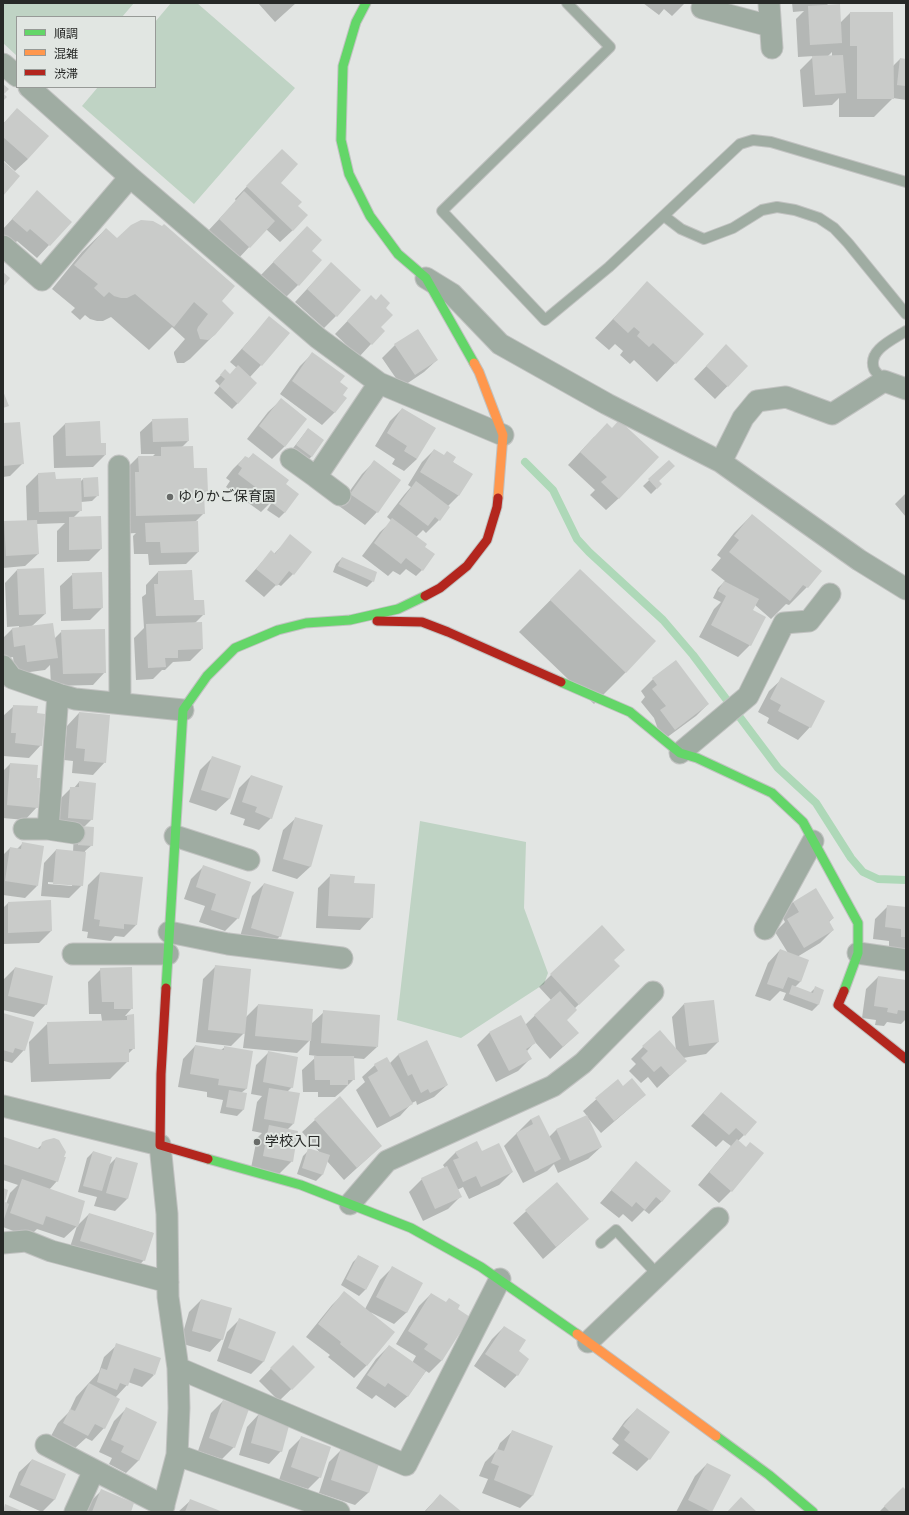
<!DOCTYPE html>
<html>
<head>
<meta charset="utf-8">
<style>
	body { margin:0 }
	#map { position:relative; width:909px; height:1515px; overflow:hidden; background:#e2e5e3; font-family:"Roboto Condensed","Noto Sans JP",sans-serif }
	canvas { display:block }
	.frame { position:absolute; inset:0; border:4px solid #272927; pointer-events:none }
	.legend { position:absolute; left:16px; top:16px; width:140px; height:72px; box-sizing:border-box; background:#e1e6e2; border:1px solid #979a97; margin:0; padding:5px 7px; list-style:none; font-size:12px; color:#272927 }
	.legend li { display:flex; align-items:center; gap:8px; height:20px }
	.legend b { width:20px; border:1px solid #979a97 }
</style>
</head>
<body>
<div id="map">
<canvas width="909" height="1515"></canvas>
<div class="frame"></div>
<ul class="legend">
<li><b style="height:5px;background:#63d668"></b>順調</li>
<li><b style="height:5px;background:#ff974d"></b>混雑</li>
<li><b style="height:5px;background:#b3261e"></b>渋滞</li>
</ul>
</div>
<script>
const ctx = document.querySelector('canvas').getContext('2d');
ctx.lineJoin = 'round';
function paint(path, color) {
  ctx.fillStyle = color;
  ctx.fill(path, 'evenodd');
}
function stroke(path, color, width, dash) {
  ctx.strokeStyle = color;
  ctx.lineWidth = width;
  ctx.lineCap = dash ? 'butt' : 'round';
  ctx.setLineDash(dash || []);
  ctx.stroke(path);
}
function label(font, color, halo, rows, align = 'center') {
  ctx.font = font + ' "Roboto Condensed","Noto Sans JP",sans-serif';
  ctx.lineWidth = 4;
  ctx.setLineDash([]);
  ctx.textBaseline = 'middle';
  ctx.strokeStyle = halo;
  ctx.fillStyle = color;
  for (const [text, x, y, turn = 0] of rows) {
    ctx.save();
    ctx.translate(x, y);
    ctx.rotate((+turn || 0) * Math.PI / 180);
    ctx.textAlign = isNaN(turn) ? turn : align;
    if (halo) ctx.strokeText(text, 0, 0);
    ctx.fillText(text, 0, 0);
    ctx.restore();
  }
}
const green = new Path2D(`
	M3 3H134L122 17H17V56L3 43Z
	M171 3H197L295 88 194 204 82 106 98 87H155V22Z
	M420 821 526 842 524 908 548 973 544 984 461 1038 397 1020Z`);
const shadow = new Path2D(`
	M258 3H296L275 22Z
	M643 3H685L672 16 664 9 659 15Z
	M711 3H733L732 4 711 5Z
	M792 3H829L826 6 840 23 850 13H892V67L900 59 906 60V100L893 98 874 117H839V98L832 105 803 107 800 70 814 56 798 57 796 19 804 11 793 12ZM832 52V56L827 57Z
	M17 109 28 159 15 171 3 160V124Z
	M270 162 279 183 297 206 293 230 280 242 266 229 237 260 207 232 236 201 235 199Z
	M37 192 49 245 37 258 17 241 14 244 3 234V229Z
	M307 227 311 252 298 285 286 297 261 275Z
	M106 229 117 240 220 301 214 335 190 359 184 363H177L174 354V352L185 339 172 327 149 350 111 317 103 321H97L90 319 85 315 80 320 71 312 75 308 52 289 82 252Z
	M319 276 336 316 324 328 295 302Z
	M647 283 703 334 657 382 634 360 630 364 620 355 623 351 615 344 609 350 595 338Z
	M384 308 380 327 371 344 359 357 335 334 359 309Z
	M269 318 261 365 250 377 238 403 232 409 214 393 220 386 215 381 225 371 230 375 237 368 230 362Z
	M418 330 437 360 424 372 402 387 382 358 395 345Z
	M312 354 339 382 335 412 322 425 280 394 300 366Z
	M714 358 747 366 715 399 694 379Z
	M281 400 306 419 284 447 272 459 247 439 268 412Z
	M402 409 417 459 404 471 392 464 395 459 375 446 390 421Z
	M153 420 188 441 182 447 207 493 203 497 204 513 195 522 198 552 186 564 149 565 148 554H134L133 536 136 533 119 534 120 475 138 457H152L155 454H141L140 432Z
	M99 422 100 444 105 455 93 467 54 468 53 436 65 424Z
	M3 424 22 464 10 476 3 477Z
	M308 429 312 456 306 462 290 452Z
	M612 429 619 498 606 510 590 495 595 490 568 465 594 437Z
	M434 450 471 474 458 496 448 506 449 507 439 520 426 533 423 530 416 537 420 552 422 570 416 576 406 569 400 575 393 571 388 576 362 556 380 532 392 521 387 517 404 495 411 487 408 485 422 462Z
	M253 454 281 489 285 512 279 518 267 510 271 504 270 503 261 512 226 487 230 481 226 478 233 469 245 457 248 459Z
	M669 461 657 481 661 484 651 494 643 486Z
	M374 462 377 512 365 525 339 506 362 474Z
	M38 474 55 480 80 482 83 479 98 495 92 501 81 502V510L73 518 101 549 89 561 57 562V531L65 523 36 524 38 554 25 566 3 568V524L5 522 27 521 26 486Z
	M906 493V517L895 504Z
	M752 515 807 587 789 605 786 604 771 619 755 605 752 611 750 645 738 657 699 637 714 609 721 602 713 598 718 588 725 581 711 570 721 558 717 555 734 533Z
	M291 536 311 552 293 574 281 586 277 584 264 597 245 581 271 552 274 554Z
	M342 558 373 581 367 587 333 572 336 564Z
	M17 570 45 614 32 626 54 639 62 631 105 672 93 685 51 686 50 665 45 670 15 674 13 657 3 659V638L12 629 19 628V626L7 627 5 583Z
	M580 570 626 672 594 704 519 632Z
	M158 572 193 601 204 614 195 623 202 649 190 661 173 662 165 670H162L153 679 136 680 134 638 144 628 142 597 146 594V585Z
	M73 574 102 608 90 620 61 621 60 586Z
	M653 679 708 704 696 716 662 741 654 718 641 702 645 697 641 691Z
	M782 679 810 727 798 740 767 723 769 718 758 712 769 691Z
	M14 706 41 745 29 758 3 756V716Z
	M79 713 105 762 93 775 72 773 73 761 64 760 67 726Z
	M212 758 240 767 229 799 216 811 189 802 200 770Z
	M10 764 37 807 25 820 3 818V771Z
	M251 776 271 818 259 830 243 825 245 819 230 814 239 788Z
	M79 782 92 819 84 827 92 845 85 851 82 885 69 898 41 896 44 863 56 850 73 852 74 833 56 830 58 801 71 788H74ZM48 882 72 884V886L48 884Z
	M296 818 321 825 310 867 297 879 272 871 283 830Z
	M22 844 37 886 25 898 3 895V855L10 848 17 849Z
	M203 867 238 918 225 931 199 922 205 906 184 899 191 879Z
	M100 873 142 878 136 925 124 937 115 936 111 941 87 938 88 932 82 931 88 885Z
	M331 875 353 884 372 917 360 930 316 928 318 888Z
	M264 884 280 936 268 949 239 940 252 896Z
	M793 902 833 918 828 923 833 930 820 943 797 957 808 961 800 982 795 987 810 993 816 987 823 991 818 1005 812 1011 783 1000 786 993 780 991 770 1001 755 996 768 963 780 950 788 953 775 932 785 922 781 915Z
	M8 903 51 931 39 943 3 944V908Z
	M888 906 906 908V948L904 951 889 949V941L873 939 875 919Z
	M613 960 606 978 574 1009 566 1020 578 1033 550 1059 535 1042 527 1051 530 1059 518 1071 496 1082 477 1045 489 1033 525 1025 551 1000 539 987 551 975Z
	M215 967 245 1018 258 1005 311 1024 324 1012 377 1047 364 1059 353 1058 354 1079 341 1092 335 1097H318V1092H303L302 1070 317 1056 309 1055 310 1040 297 1053 243 1048 245 1032 231 1046 196 1042 203 979Z
	M15 968 46 1004 34 1017 3 1010V980Z
	M101 969 132 1008 125 1016 133 1015 134 1048 128 1054V1061L110 1079 31 1082 29 1042 48 1023 102 1021 101 1014H89L88 982Z
	M878 977 906 981V1019L901 1024 887 1022 884 1026 875 1025 876 1020 862 1018 866 989Z
	M684 1004 718 1042 706 1054 683 1058 673 1073 657 1088 648 1077 641 1083 629 1071 636 1064 631 1059 643 1047 676 1050 672 1017Z
	M3 1014 24 1050 12 1063 4 1061 3 1062Z
	M427 1041 447 1085 434 1097 417 1105 416 1101 412 1103 400 1116 377 1128 356 1090 365 1082 362 1077 375 1065 390 1063 398 1055Z
	M195 1046 221 1050 225 1047 252 1052 246 1089 241 1093 243 1110 237 1116 220 1113 223 1100 207 1097V1092L178 1087 183 1059Z
	M269 1052 292 1087 287 1092 293 1124 287 1130 292 1161 279 1174 251 1168 257 1138 262 1133 252 1131 257 1102 262 1096 251 1094 256 1065Z
	M618 1080 623 1087 645 1095 601 1133 587 1117 601 1147 588 1159 558 1173 554 1164 547 1171 523 1183 504 1146 531 1119 549 1137 556 1130 587 1116 583 1111Z
	M721 1093 744 1135 738 1141 731 1191 719 1203 698 1185 731 1146 723 1140 716 1147 691 1126Z
	M315 1120 381 1146 344 1180 327 1161 322 1175 316 1181 297 1174 303 1156 309 1150 321 1154 302 1132Z
	M4 1138 37 1149 46 1141 54 1139 58 1141 65 1152 63 1157 65 1158 57 1181 49 1190 84 1202 77 1226 89 1214 153 1233 144 1260 132 1273 68 1253 77 1226 64 1238 37 1229 29 1237 3 1227V1190L7 1191 3 1203 6 1204 10 1193 18 1185 3 1180Z
	M93 1152 108 1166 116 1158 127 1199 115 1211 94 1206 97 1197 78 1192 87 1158Z
	M456 1152 482 1153 512 1172 499 1185 469 1199 463 1187 457 1190 460 1197 448 1209 423 1221 409 1192 422 1179 445 1168 443 1165Z
	M636 1162 662 1201 649 1214 644 1210 632 1222 623 1214 619 1218 600 1203Z
	M557 1183 588 1219 543 1259 513 1223Z
	M359 1256 378 1266 365 1290 359 1296 341 1285 353 1262Z
	M393 1267 407 1312 394 1324 370 1312 393 1332 366 1366 354 1378 328 1357 330 1355 306 1337 332 1305 344 1293 365 1309 380 1280Z
	M431 1294 442 1360 429 1373 426 1371 408 1396 395 1408 376 1395 372 1399 356 1388 376 1359 389 1346 412 1363 416 1356 396 1344 419 1306Z
	M201 1300 222 1339 210 1352 180 1343 189 1312Z
	M240 1319 264 1361 251 1374 217 1361 227 1332Z
	M504 1327 517 1352V1375L505 1388 474 1366 492 1339Z
	M117 1345 154 1375 142 1387 128 1382 127 1385 115 1398 104 1428 92 1441 86 1438 75 1448 51 1436 58 1423 69 1412 76 1397 99 1372 104 1357Z
	M293 1346 314 1367 279 1401 259 1381Z
	M223 1401 234 1447 222 1459 198 1451 211 1413Z
	M126 1409 139 1460 126 1473 109 1464 112 1458 99 1452 114 1421Z
	M637 1409 649 1459 637 1471 612 1453 619 1445 612 1439 625 1421Z
	M259 1414 281 1451 269 1464 239 1455 247 1427Z
	M513 1431 552 1447 532 1496 520 1508 482 1493 488 1479 479 1476 485 1462 497 1450 500 1443Z
	M301 1438 320 1477 308 1489 279 1480 289 1450Z
	M341 1450 378 1462 368 1493 355 1505 319 1493 329 1462Z
	M32 1460 55 1499 42 1512 9 1497 19 1472Z
	M707 1464 729 1475 710 1512H676L695 1476Z
	M903 1488 906 1491V1512H879Z
	M101 1491 130 1512H85L89 1503Z
	M440 1495 460 1512H424Z
	M190 1501 220 1512H178Z`);
const stream = new Path2D(`
	M525 462 553 490 577 539 589 552 663 620 693 655 778 768 816 803 851 858 863 872 878 879 906 880`);
const building = new Path2D(`
	M840 4 842 43 810 45 808 6Z
	M850 12H893L894 99H857V46H850Z
	M843 55 846 93 815 95 812 56Z
	M900 58 906 59V86L897 85Z
	M3 84 9 89 4 94 7 97 3 101Z
	M17 108 49 136 28 159 3 137V124Z
	M282 149 298 164 281 183 302 202 298 206 308 215 293 231 246 186Z
	M3 161 20 176 3 196Z
	M37 190 72 222 50 246 30 229 27 232 12 219Z
	M244 191 275 221 250 248 219 219Z
	M141 220 153 221 162 226 164 224 235 286 222 301 234 313 215 335 208 340 200 339 197 330 198 327 208 314 194 302 174 327 135 294 127 298H121L114 296 109 292 104 297 94 288 98 284 74 265 106 228 117 238 131 225Z
	M307 226 322 240 312 251 322 260 299 286 273 262Z
	M331 262 361 290 337 317 307 289Z
	M3 272 10 278 3 287Z
	M647 281 704 334 676 364 653 343 649 347 637 336 640 332 634 327 628 333 613 319Z
	M381 294 390 303 386 308 393 315 381 327 385 331 372 345 347 321 371 295 376 300Z
	M269 316 290 333 262 366 242 349Z
	M418 329 438 360 415 375 394 344Z
	M726 344 748 366 728 387 706 366Z
	M312 352 345 376 340 382 348 388 343 395 347 398 335 413 292 381Z
	M238 365 257 383 238 404 219 386 225 379 220 375 225 369 230 374Z
	M3 391 9 406 3 408Z
	M281 398 307 419 285 447 259 426Z
	M402 408 436 428 417 459 404 451 407 446 387 433Z
	M188 418 189 441 153 442 152 419Z
	M619 420 659 457 619 499 601 482 607 477 580 452 607 423 612 428Z
	M100 421 101 443H106V455L66 456 65 423Z
	M20 422 24 464 3 466V423Z
	M308 428 324 440 312 457 296 445Z
	M193 446 194 468H207L208 493H204L205 514 136 516 135 472H139L138 456H161V447Z
	M434 449 444 455 447 451 456 457 453 462 473 474 459 496 420 472Z
	M253 453 289 480 286 484 299 494 285 513 272 503 274 501 238 474 242 468 238 465 245 456 249 458Z
	M374 460 401 480 378 513 350 494Z
	M669 460 675 466 659 481 662 484 657 489 648 479Z
	M55 472 56 479 81 478 82 511 39 512 38 473Z
	M98 477 99 496 84 497 83 478Z
	M416 481 450 507 440 521 435 517 428 526 399 504Z
	M752 514 822 571 808 588 803 585 790 601 729 552 739 540 734 536Z
	M101 516 102 549 69 550V517Z
	M392 518 427 544 425 547 435 554 423 571 406 558 401 564 374 543Z
	M37 520 39 554 6 556 4 521Z
	M198 521 199 552 161 553 160 542H146L145 523Z
	M290 534 312 552 294 575 289 571 277 586 256 569 271 550 275 554Z
	M342 557 377 572 374 582 338 566Z
	M44 568 46 614 19 615 17 569Z
	M580 569 656 641 626 673 550 600Z
	M192 570 194 600H204L205 615 156 616 154 584H158V571Z
	M102 572 103 608 73 609 72 573Z
	M724 581 759 599 753 610 766 617 751 646 711 625 726 596 718 591Z
	M202 622 203 649 178 650V658H165L166 667 148 668 146 624Z
	M53 623 58 658 27 662 25 645 14 647 12 628Z
	M105 629 106 673 63 674 61 630Z
	M676 660 709 704 675 730 660 710 666 706 652 689 657 685 652 678Z
	M781 677 825 701 811 728 778 711 781 705 770 699Z
	M13 705 38 706 37 713 45 714 42 746 15 743 16 733H11Z
	M79 712 110 715 106 763 84 761 85 749 76 748Z
	M212 756 241 766 230 799 201 790Z
	M10 763 38 765 37 778H40L38 808 7 805Z
	M251 775 283 786 272 819 255 812 257 807 242 802Z
	M79 781 96 783 93 820 68 818 70 787H79Z
	M295 817 323 825 311 867 283 859Z
	M79 826 94 827 93 846 78 845Z
	M22 842 44 846 38 886 5 881 10 847 21 849Z
	M56 849 86 852 83 886 53 884Z
	M203 865 251 882 239 919 211 910 216 894 196 887Z
	M100 872 143 877 137 925 124 924V929L99 926 100 920 94 919Z
	M330 874 355 876 354 883 375 884 373 918 328 916Z
	M264 883 294 892 281 937 251 928Z
	M816 888 834 918 829 921 834 930 804 948 787 919 799 912 793 902Z
	M51 900 52 931 8 933V902Z
	M887 905 906 907V937H901V929L885 927Z
	M602 925 625 950 614 960 620 966 579 1005 550 974Z
	M780 949 809 960 801 982 788 977 783 989 767 984Z
	M215 965 251 969 245 1034 208 1030Z
	M15 967 53 976 47 1005 8 996Z
	M132 967 133 1009H114V1002H102L100 968Z
	M878 976 906 980V1011L898 1010 897 1014 887 1012 888 1008 874 1006Z
	M792 985 813 993 815 986 824 990 819 1005 789 994Z
	M560 991 577 1010 567 1020 579 1033 563 1047 534 1015Z
	M714 1000 719 1042 689 1046 684 1003Z
	M258 1004 313 1009 311 1041 255 1036Z
	M323 1010 380 1015 378 1047 321 1043Z
	M3 1013 34 1022 25 1051 15 1048 13 1053 3 1050Z
	M134 1014 135 1049H129V1062L49 1064 47 1022 127 1020V1015Z
	M521 1015 536 1043 526 1049 532 1059 509 1071 489 1032Z
	M660 1030 687 1061 670 1076 661 1066 654 1072 641 1058 648 1051 642 1046Z
	M427 1040 448 1085 430 1093 428 1089 421 1093 412 1074 408 1076 398 1054Z
	M195 1045 224 1050V1046L253 1051 247 1089 218 1085 219 1079 190 1074Z
	M268 1051 298 1057 293 1088 263 1082Z
	M314 1056H354L355 1080H348V1085H330V1080H315Z
	M387 1057 413 1104 390 1117 368 1077 378 1071 374 1064Z
	M632 1078 646 1095 614 1121 595 1098 618 1079 623 1086Z
	M269 1088 300 1093 294 1124 264 1119Z
	M229 1090 247 1093 244 1110 226 1107Z
	M721 1092 757 1122 745 1136 736 1128 729 1135 703 1113Z
	M340 1096 382 1146 357 1168 314 1119Z
	M539 1115 561 1159 535 1172 516 1133 533 1124 531 1119Z
	M587 1115 602 1147 570 1161 556 1129Z
	M269 1125 298 1131 293 1162 263 1156Z
	M4 1137 40 1149 42 1142 46 1140 54 1138 59 1140 66 1152 64 1157H66L58 1182 3 1164Z
	M737 1139 746 1147 750 1142 764 1153 732 1192 709 1172Z
	M477 1141 482 1151 499 1143 513 1172 481 1187 476 1176 463 1182 453 1160 459 1158 455 1152Z
	M308 1148 330 1155 323 1175 302 1168Z
	M93 1151 112 1157 102 1191 83 1186Z
	M116 1157 138 1163 128 1199 106 1193Z
	M636 1161 671 1191 662 1202 656 1197 645 1210 636 1202 632 1207 611 1190Z
	M447 1166 462 1197 435 1209 421 1178Z
	M22 1179 85 1201 78 1227 46 1216 43 1225 10 1213Z
	M557 1182 589 1219 556 1247 525 1210Z
	M3 1188 8 1190 5 1202 9 1204 3 1222Z
	M89 1213 154 1233 145 1261 80 1241Z
	M358 1255 379 1266 366 1290 346 1279Z
	M392 1266 423 1283 407 1313 376 1297Z
	M344 1291 395 1332 367 1366 340 1344 341 1342 318 1324Z
	M431 1293 446 1302 449 1298 460 1305 458 1309 470 1317 442 1361 424 1349 428 1344 408 1331Z
	M201 1299 232 1308 223 1340 192 1331Z
	M239 1318 276 1332 264 1362 228 1348Z
	M504 1326 526 1340 519 1351 529 1359 518 1376 485 1354Z
	M116 1343 161 1358 155 1375 134 1368 128 1386 120 1383 117 1390 97 1382 101 1368 107 1370Z
	M293 1345 315 1367 292 1390 270 1368Z
	M389 1345 426 1371 408 1397 388 1383 385 1387 367 1375Z
	M89 1383 120 1399 105 1429 95 1424 88 1436 63 1423 70 1409 75 1411Z
	M223 1400 249 1409 235 1448 209 1438Z
	M126 1407 157 1422 139 1461 121 1452 124 1446 111 1440Z
	M637 1408 670 1432 650 1460 624 1440 630 1432 623 1426Z
	M259 1413 290 1422 282 1452 251 1443Z
	M512 1430 553 1446 533 1496 494 1480 499 1466 491 1463 497 1449 504 1451Z
	M301 1436 331 1447 321 1478 291 1467Z
	M341 1448 380 1461 369 1493 331 1480Z
	M32 1459 66 1474 55 1500 20 1485Z
	M707 1463 731 1475 712 1512 688 1500Z
	M903 1487 906 1490V1512H890L884 1506Z
	M101 1489 134 1503 131 1512H92Z
	M440 1494 462 1512H425Z
	M741 1497 757 1512H727Z
	M190 1499 223 1512H185Z
	M5 1504 24 1512H3Z`);
const lane = new Path2D(`
	M567 3 610 47 442 211 545 320 609 267 740 144 753 140 771 142 906 182
	M664 216 681 229 704 239 733 228 762 210 777 207 795 210 819 218 834 228 848 243 906 314
	M884 381C882 378 876 373 874 369 867 350 894 339 906 331
	M601 1243 616 1230 658 1275`);
const street = new Path2D(`
	M769 3 772 48
	M702 8 770 26
	M3 64 17 76
	M29 87 130 177 318 338 379 383 503 435
	M3 246 42 280 130 177
	M426 278 452 294 500 344 607 404 721 462 859 560 906 589
	M291 459 316 477
	M721 462 743 418 757 401 786 397 832 414 884 381 906 389
	M119 466 120 703
	M340 495 316 477 379 383
	M3 666 12 678 58 694 75 699 183 710
	M58 694 48 829 74 833
	M680 753 748 696 784 623 809 621 830 594
	M24 829H48
	M175 836 249 860
	M765 929 813 841
	M169 932 228 944 342 958
	M858 953 906 960
	M73 954H168
	M3 1106 160 1145 167 1214 168 1297 178 1368 179 1408 177 1455 162 1512
	M350 1204 387 1161 553 1086 583 1063 653 992
	M3 1243 26 1241 51 1251 168 1282
	M588 1342 718 1218
	M178 1368 406 1465 500 1279
	M46 1445 94 1470
	M177 1455 339 1512
	M75 1512 94 1470 164 1506`);
const fast = new Path2D(`
	M366 3 356 22 343 66 341 140 349 174 370 216 398 254 426 278 474 363
	M561 682 630 712 680 753 697 758 772 793 803 822 858 923V953L844 991
	M166 988 183 710 207 676 235 648 278 630 306 623 350 620 398 609 425 596
	M208 1159 301 1185 411 1228 481 1267 577 1334
	M716 1436 769 1475 813 1512`);
const slow = new Path2D(`
	M474 363 479 372 503 435 498 498
	M577 1334 716 1436`);
const jam = new Path2D(`
	M425 596 440 588 467 566 487 540 497 507 498 498
	M377 621 422 622 448 632 561 682
	M166 988 161 1074 160 1145 208 1159
	M844 991 838 1005 906 1059`);
const markers = [
	[170,497,4,"#686b69"],
	[257,1142,4,"#686b69"]
];
const poiNames = [
	["ゆりかご保育園",178,497],
	["学校入口",265,1142]
];
paint(green, '#bfd3c4');
paint(shadow, '#0003');
stroke(stream, '#aed8b8', 8);
paint(building, '#c9cbc9');
stroke(lane, '#c1c2c1', 12);
stroke(street, '#c1c2c1', 23);
stroke(fast, '#c1c2c1', 11);
stroke(slow, '#c1c2c1', 11);
stroke(jam, '#c1c2c1', 11);
stroke(lane, '#9faca2', 10);
stroke(street, '#9faca2', 21);
stroke(fast, '#63d668', 9);
stroke(slow, '#ff974d', 9);
stroke(jam, '#b3261e', 9);
for (const [x, y, r, color] of markers) {
  const dot = new Path2D();
  dot.arc(x, y, r, 0, 2 * Math.PI);
  ctx.fillStyle = color;
  ctx.fill(dot);
  stroke(dot, '#e1e6e2', 1.5);
}
label('14px', '#272927', '#e1e6e2', poiNames, 'left');
</script>
</body>
</html>
